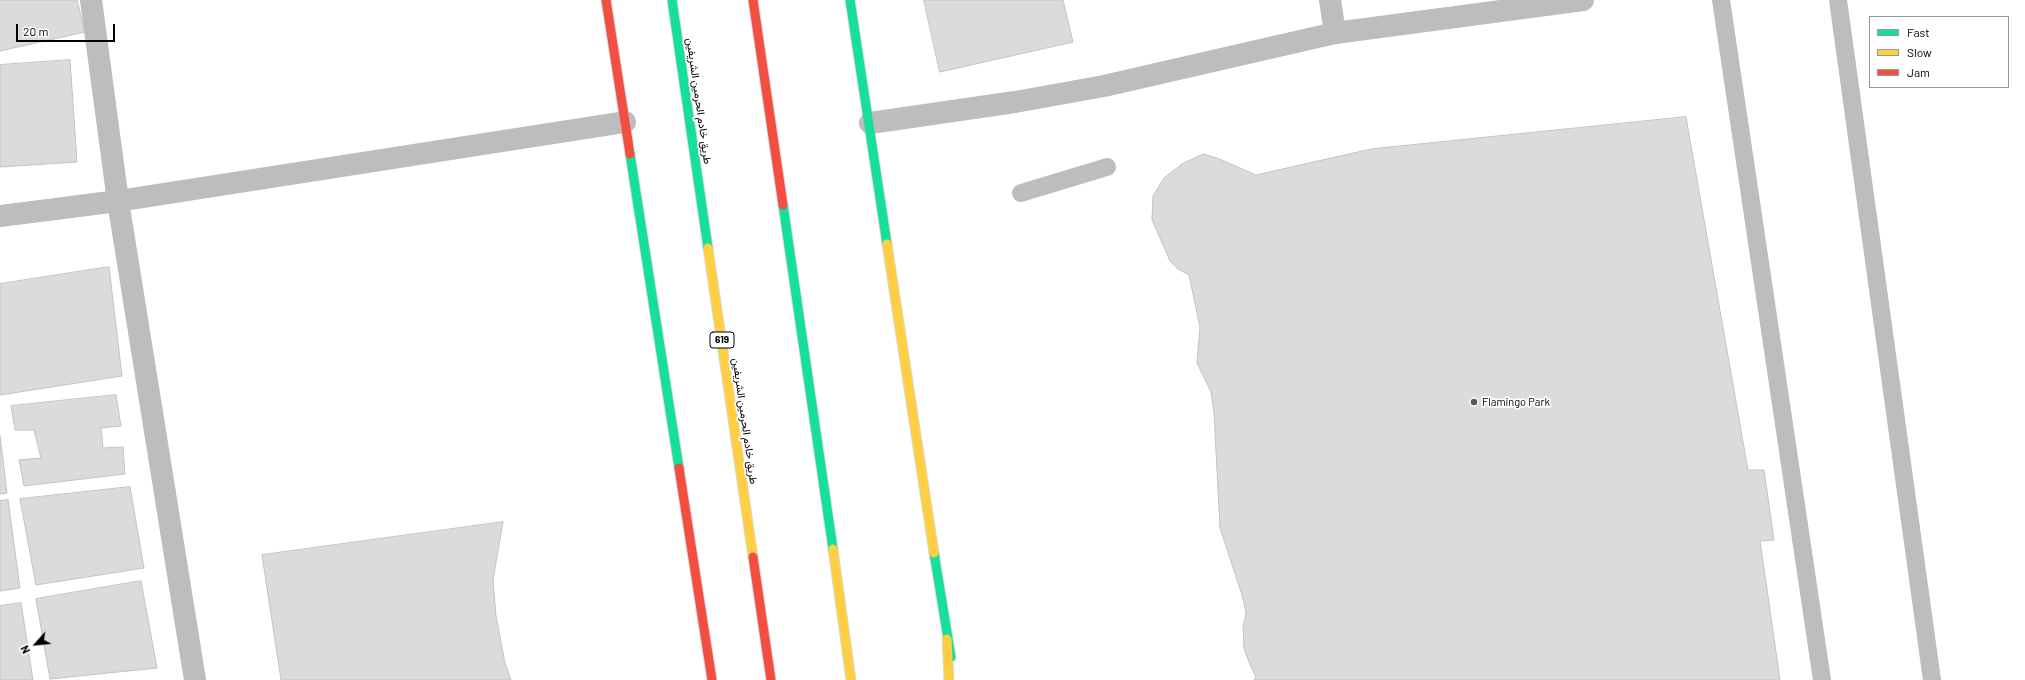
<!DOCTYPE html>
<html>
<head>
<meta charset="utf-8">
<style>
	body { margin:0 }
	#map { position:relative; width:2025px; height:680px; overflow:hidden; background:#fff; font-family:Barlow,sans-serif }
	canvas { display:block }
	.legend { position:absolute; left:1869px; top:16px; width:140px; height:72px; box-sizing:border-box; background:#fff; border:1px solid #999; margin:0; padding:5px 7px; list-style:none; font-size:12px; color:#000 }
	.legend li { display:flex; align-items:center; gap:8px; height:20px }
	.legend b { width:20px; border:1px solid #999 }
	.north { position:absolute; left:16px; top:624px; width:40px; height:40px; -webkit-text-stroke:3px #fff; paint-order:stroke; rotate:243deg; font-size:11px; font-weight:700; line-height:16px; text-align:center; color:#000 }
	.north::after { content:''; display:block; margin:auto; width:14px; height:18px; background:#000; clip-path:polygon(50% 0,100% 100%,50% 72%,0 100%) }
	.scale { position:absolute; left:16px; top:24px; width:99px; height:18px; box-sizing:border-box; border:2px solid #000; border-top:0; padding-left:5px; font-size:12px; line-height:14px; white-space:nowrap; color:#000; -webkit-text-stroke:3px #fff; paint-order:stroke }
</style>
</head>
<body>
<div id="map">
<canvas width="2025" height="680"></canvas>
<ul class="legend">
<li><b style="height:5px;background:#16e098"></b>Fast</li>
<li><b style="height:5px;background:#ffcf43"></b>Slow</li>
<li><b style="height:5px;background:#f24e42"></b>Jam</li>
</ul>
<div class="north">N</div>
<div class="scale">20 m</div>
</div>
<script>
const ctx = document.querySelector('canvas').getContext('2d');
ctx.lineJoin = 'round';
function paint(path, color) {
  ctx.fillStyle = color;
  ctx.fill(path, 'evenodd');
}
function stroke(path, color, width, dash) {
  ctx.strokeStyle = color;
  ctx.lineWidth = width;
  ctx.lineCap = dash ? 'butt' : 'round';
  ctx.setLineDash(dash || []);
  ctx.stroke(path);
}
function label(font, color, halo, rows, align = 'center') {
  ctx.font = font + ' Barlow,Vazirmatn,sans-serif';
  ctx.lineWidth = 3.5;
  ctx.setLineDash([]);
  ctx.textBaseline = 'middle';
  ctx.strokeStyle = halo;
  ctx.fillStyle = color;
  for (const [text, x, y, turn = 0] of rows) {
    ctx.save();
    ctx.translate(x, y);
    ctx.rotate((+turn || 0) * Math.PI / 180);
    ctx.textAlign = isNaN(turn) ? turn : align;
    if (halo) ctx.strokeText(text, 0, 0);
    ctx.fillText(text, 0, 0);
    ctx.restore();
  }
}
const building = new Path2D(`
	M0 0H77L85 32 0 51Z
	M924 0H1063L1073 42 940 72Z
	M70 60 77 162 0 167V65Z
	M1686 117 1748 470H1764L1774 540 1760 541 1780 680H1254L1256 677 1249 662 1244 648 1243 627 1246 613 1242 595 1220 528 1214 412 1211 392 1197 363 1200 327 1189 275 1178 269 1170 261 1152 220 1153 196 1164 178 1182 164 1203 154 1217 158 1256 175 1371 149Z
	M109 267 122 376 0 395V284Z
	M116 395 121 426 101 428 103 448 123 447 125 474 24 486 19 460 41 458 34 430H15L11 406Z
	M0 436 7 493 0 494Z
	M130 487 144 568 36 585 20 499Z
	M8 500 20 588 0 591V501Z
	M503 522 493 580 496 616 505 663 511 680H281L262 555Z
	M141 581 157 668 50 679 36 599Z
	M21 603 33 680H0V606Z`);
const lane = new Path2D(`
	M1721 0 1822 680
	M1838 0 1932 680
	M1021 193 1107 167`);
const street = new Path2D(`
	M91 0 118 201 195 680
	M1330 0 1335 33
	M870 123 1015 102 1104 86 1335 33 1583 0
	M0 216 118 201 625 122`);
const fast = new Path2D(`
	M672 0 708 248
	M850 0 887 244
	M630 154 679 468
	M783 205 833 549
	M934 553 951 657`);
const slow = new Path2D(`
	M887 244 934 553
	M708 248 753 557
	M833 549 851 680
	M947 639 949 680`);
const jam = new Path2D(`
	M606 0 630 154
	M753 0 783 205
	M679 468 712 680
	M753 557 771 680`);
const markers = [
	[1474,402,4,"#595959"]
];
const shields = [
	[722,340,24]
];
const shieldNames = [
	["619",722,340]
];
const streetNames = [
	["طريق خادم الحرمين الشريفين",699,101,82],
	["طريق خادم الحرمين الشريفين",745,421,82]
];
const poiNames = [
	["Flamingo Park",1482,402]
];
paint(building, '#dbdbdb');
stroke(building, '#c3c3c3', 1);
stroke(fast, '#dbdbdb', 11);
stroke(slow, '#dbdbdb', 11);
stroke(jam, '#dbdbdb', 11);
stroke(lane, '#bdbdbd', 18);
stroke(street, '#bdbdbd', 22);
stroke(fast, '#16e098', 9);
stroke(slow, '#ffcf43', 9);
stroke(jam, '#f24e42', 9);
for (const [x, y, r, color] of markers) {
  const dot = new Path2D();
  dot.arc(x, y, r, 0, 2 * Math.PI);
  ctx.fillStyle = color;
  ctx.fill(dot);
  stroke(dot, '#fff', 1.5);
}
for (const [x, y, w] of shields) {
  const box = new Path2D();
  box.roundRect(x - w / 2, y - 8, w, 16, 3);
  ctx.fillStyle = '#fff';
  ctx.fill(box);
  stroke(box, '#000', 1);
}
label('bold 10px', '#000', null, shieldNames);
label('11px', '#000', '#fff', streetNames);
label('11px', '#000', '#fff', poiNames, 'left');
</script>
</body>
</html>
